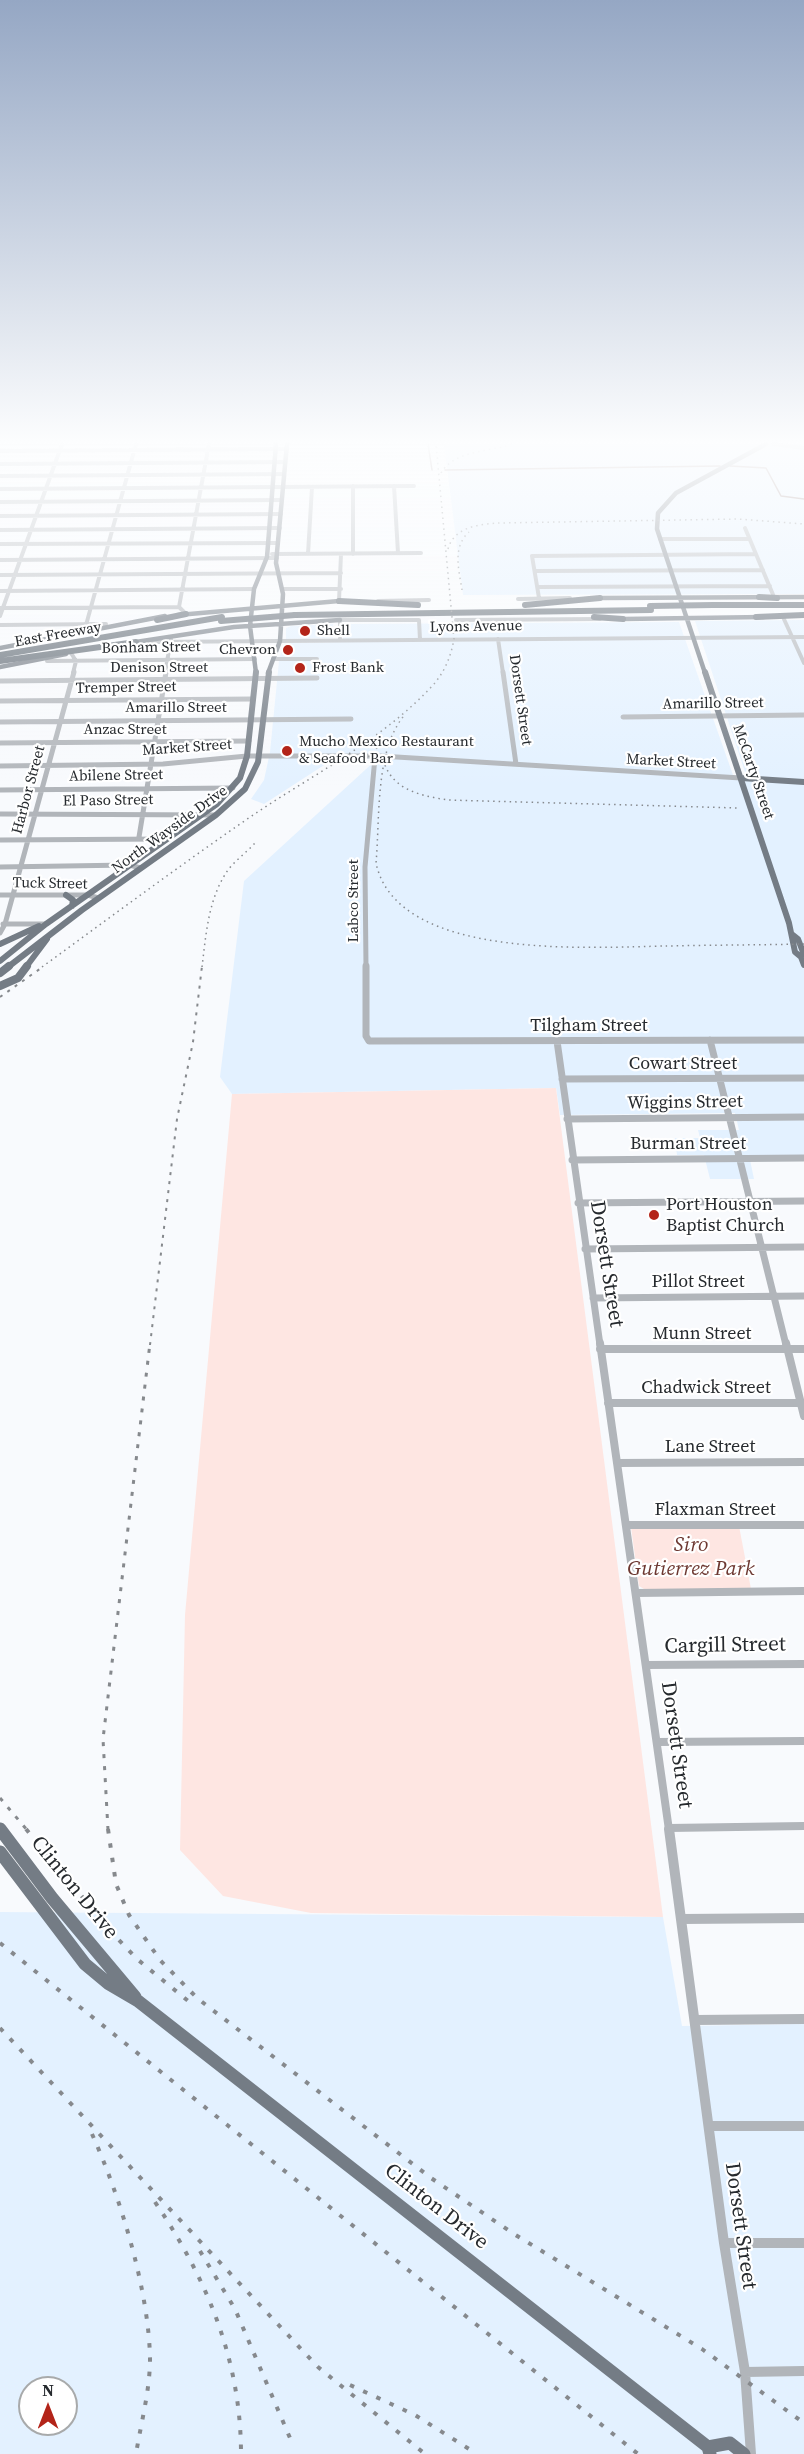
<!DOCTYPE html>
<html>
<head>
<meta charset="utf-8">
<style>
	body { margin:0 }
	#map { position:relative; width:804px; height:2454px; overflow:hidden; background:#f8fafd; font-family:"Source Serif 4",serif }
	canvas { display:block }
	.north { position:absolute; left:18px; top:2376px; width:60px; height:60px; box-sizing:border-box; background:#fff; border:2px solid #a8aaab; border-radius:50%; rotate:0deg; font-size:16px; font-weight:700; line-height:24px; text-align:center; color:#262a2e }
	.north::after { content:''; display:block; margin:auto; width:21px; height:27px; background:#b32419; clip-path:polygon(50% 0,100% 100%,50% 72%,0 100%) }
</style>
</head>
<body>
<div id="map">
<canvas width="804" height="2454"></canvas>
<div class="north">N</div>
</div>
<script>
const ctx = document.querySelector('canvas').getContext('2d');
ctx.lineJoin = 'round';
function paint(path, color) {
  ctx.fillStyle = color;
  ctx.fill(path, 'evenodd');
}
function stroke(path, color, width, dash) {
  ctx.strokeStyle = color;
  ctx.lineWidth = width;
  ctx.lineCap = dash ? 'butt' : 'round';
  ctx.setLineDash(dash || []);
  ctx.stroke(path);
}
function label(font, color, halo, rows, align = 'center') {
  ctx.font = font + ' "Source Serif 4",serif';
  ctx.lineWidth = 4.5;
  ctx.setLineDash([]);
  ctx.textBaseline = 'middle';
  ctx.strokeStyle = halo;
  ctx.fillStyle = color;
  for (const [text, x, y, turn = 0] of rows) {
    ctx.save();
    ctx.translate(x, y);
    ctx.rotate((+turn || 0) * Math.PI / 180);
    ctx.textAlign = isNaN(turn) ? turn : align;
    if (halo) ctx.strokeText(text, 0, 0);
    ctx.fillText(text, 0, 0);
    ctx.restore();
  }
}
const built = new Path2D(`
	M444 444H804V594L463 595Z
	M804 620V1155H749L754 1179H710L704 1155H677L675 1138H700L698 1130H739L735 1113 560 1115 556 1088 232 1094 220 1077 244 881 377 759 335 758 264 804 251 799 264 780 270 752 279 661H318L319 658H279L285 643 343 642V624L679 622 733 775H746L695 621Z
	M333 624V638L286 639V628L291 626Z
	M0 1912 663 1917 682 2026 804 2024V2454H0ZM30 2388H66V2424H30Z`);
const green = new Path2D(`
	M556 1088 663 1917 311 1913 223 1896 180 1850 185 1615 232 1094Z
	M739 1526 751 1589H644L639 1586 631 1527Z`);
const stream = new Path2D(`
	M428 444 432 470
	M730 466 766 468 781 496 804 499
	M445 470 720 466`);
const minorFar4 = new Path2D(`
	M773 444 804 448
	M0 451 286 449
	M0 464 285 462
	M0 476 284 474
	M353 486V554
	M394 486 398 553
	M0 489 414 486
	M0 502 282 500
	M0 516 281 514
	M745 528 774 597
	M0 530 280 528
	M660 539H749
	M0 544 278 543
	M272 554 421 553
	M308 554 312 487
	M341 554 339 601H343
	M0 560 277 558
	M535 571 763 570
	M0 575 341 573
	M538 587 770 586
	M283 589H341
	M0 591 254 589
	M539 598 532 556 756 554
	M518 599 570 598
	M378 601 429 600
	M0 608 179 607
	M186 614 179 607 209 444
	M0 616 62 444
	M783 617 804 663
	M456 620 600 619
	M0 625 106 624
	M93 630 86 625 136 444
	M498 639 503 673
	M340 640V620H419L420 640
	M148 642 804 637
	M71 653 76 661 73 673
	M273 659H317
	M47 661 255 659
	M165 673 171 639`);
const minorFar3 = new Path2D(`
	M503 672 516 764
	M0 681 317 678
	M0 701 252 699
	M623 717 804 715
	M0 722 351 719
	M0 743 249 741
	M0 766 163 764 247 756H380L741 778
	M0 790 233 788
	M0 814 216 815
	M139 837 166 672
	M0 840 166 839
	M0 867 129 865 141 868
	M0 895H87L99 898
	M3 924H45
	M0 933 5 924 74 672
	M366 967 365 867 375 757`);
const minorFar2 = new Path2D(`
	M366 966V1036L369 1041 804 1040
	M710 1040 786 1345
	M557 1041 600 1345
	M562 1079 804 1078
	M567 1119 804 1117
	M572 1160 804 1158
	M578 1203 804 1201
	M585 1249 804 1247
	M593 1298 804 1296`);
const minorFar1 = new Path2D(`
	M600 1343 669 1830
	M786 1343 804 1416
	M600 1349H804
	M608 1403H803
	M617 1463 804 1462
	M626 1525H804
	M636 1593 804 1591
	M646 1665 804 1664
	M657 1742 804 1741
	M669 1828 804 1826`);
const minor = new Path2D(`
	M669 1829 724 2243 745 2372 751 2454
	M682 1919 804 1918
	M695 2020 804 2019
	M709 2126H804
	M724 2243H804
	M745 2372 804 2371`);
const majorFar3 = new Path2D(`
	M600 598 804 597
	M178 615 339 601
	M623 619 764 617
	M129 643 234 627 340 620
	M0 648 165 616
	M0 667 66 654
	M256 673 250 626 254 589 267 557 276 444
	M268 673 280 641 283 594 276 563 287 444
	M705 673 657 529 658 513 676 493 766 444`);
const majorFar2 = new Path2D(`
	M705 672 789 923 795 952 801 957
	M741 778 804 782
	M66 895 73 900 72 906
	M793 935 798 939 803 952 801 957 804 965
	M0 944 39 926
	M0 961 46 924 217 804 240 778 247 756 256 672
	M8 967 82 910 216 815 245 789 258 762 269 672
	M26 967 47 939`);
const majorFar1 = new Path2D(`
	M0 973 9 966
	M0 986 18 978 27 966`);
const major = new Path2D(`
	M0 1829 52 1898 135 1997
	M0 1852 85 1964 109 1984 138 2001 708 2447 710 2454
	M708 2447 730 2443 744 2454`);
const highway = new Path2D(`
	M759 597 777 598
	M339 601 418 605
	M525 605 600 598
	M713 605H804
	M295 615 651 610
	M594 617 623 619
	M756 617 804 615
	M157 620 186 614
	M0 655 222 617
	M0 661 136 642`);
const railFar3 = new Path2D(`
	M441 473C454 450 490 452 513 444
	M448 549C454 527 479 524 499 523L738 519 804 524
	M462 590C459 570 452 547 469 532
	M403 717C375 752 380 819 376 863 397 962 593 947 667 946 713 945 758 945 804 944
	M365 761 387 737
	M385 765C395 791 423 796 448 800L739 808
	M42 967C112 916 182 864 253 815 314 774 384 739 434 684 445 671 451 656 454 639L436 444
	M202 967C206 935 208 901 226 873 233 862 246 853 255 843`);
const railFar2 = new Path2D(`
	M0 997 44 966
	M150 1345 177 1119 193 1042 202 966`);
const railFar1 = new Path2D(`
	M0 1798 27 1830
	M108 1830 103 1739 150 1343`);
const rail = new Path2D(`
	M26 1829 114 1935 137 1959 193 2005
	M108 1829 116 1884 129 1915 160 1960 197 1998 431 2178 514 2234 702 2349 804 2423
	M0 1943 638 2454
	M0 2028 318 2367 425 2454
	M92 2134C120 2196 149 2290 150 2359 150 2390 141 2423 136 2454
	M155 2202C207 2279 241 2360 241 2454
	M200 2251 235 2309 290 2438
	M350 2385 415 2415 477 2454`);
const highwayBridge = new Path2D(`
	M650 606 713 605
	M221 621 295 615`);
const markers = [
	[305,631,6,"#b32419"],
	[288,650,6,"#b32419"],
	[300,668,6,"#b32419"],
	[287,751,6,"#b32419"],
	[654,1215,6,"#b32419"]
];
const farStreetnames = [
	["Lyons Avenue",476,627,-1],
	["East Freeway",58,635,-10],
	["Bonham Street",151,648,-1],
	["Denison Street",159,668],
	["Tremper Street",126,688,-1],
	["Dorsett Street",520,700,82],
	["Amarillo Street",713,704,-1],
	["Amarillo Street",176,708],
	["Anzac Street",125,730],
	["Market Street",187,748,-4],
	["Market Street",671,762,3],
	["McCarty Street",753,772,71],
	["Abilene Street",116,776,-1],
	["Harbor Street",29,790,-75],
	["El Paso Street",108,801,-1],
	["North Wayside Drive",170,830,-36],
	["Tuck Street",50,884,1],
	["Labco Street",354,901,-90]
];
const farPoinames = [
	["Shell",317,631],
	["Chevron",276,650,"right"],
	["Frost Bank",312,668],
	["Mucho Mexico Restaurant",299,742],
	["& Seafood Bar",299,759]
];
const streetNames = [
	["Tilgham Street",589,1026],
	["Cowart Street",683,1064],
	["Wiggins Street",685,1103,-1],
	["Burman Street",688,1144],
	["Pillot Street",698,1282],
	["Munn Street",702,1334],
	["Chadwick Street",706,1388],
	["Lane Street",710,1447],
	["Flaxman Street",715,1510]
];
const poiNames = [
	["Port Houston",666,1205],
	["Baptist Church",666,1226]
];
const nearStreetnames = [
	["Dorsett Street",606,1264,81],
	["Cargill Street",725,1646,-1],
	["Dorsett Street",676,1745,82],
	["Clinton Drive",74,1888,51],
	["Clinton Drive",436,2207,38],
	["Dorsett Street",740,2226,82]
];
const nearParknames = [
	["Siro",691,1546],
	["Gutierrez Park",691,1570]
];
paint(built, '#e3f1ff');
paint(green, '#fee6e2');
stroke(stream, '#8e7471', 1.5);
stroke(minorFar4, '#b1b5ba', 4);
stroke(minorFar3, '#b1b5ba', 5);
stroke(minorFar2, '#b1b5ba', 7);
stroke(minorFar1, '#b1b5ba', 8);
stroke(minor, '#b1b5ba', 10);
stroke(majorFar3, '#747c85', 4.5);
stroke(majorFar2, '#747c85', 6);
stroke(majorFar1, '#747c85', 8);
stroke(major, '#747c85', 13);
stroke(highway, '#5e6872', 6);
stroke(railFar3, '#86898d', 1.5, [1.5, 4]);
stroke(railFar2, '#86898d', 2, [3, 6]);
stroke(railFar1, '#86898d', 3, [4, 8]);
stroke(rail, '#86898d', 4, [4.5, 10]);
stroke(highwayBridge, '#5e6872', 6);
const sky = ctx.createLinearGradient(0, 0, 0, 788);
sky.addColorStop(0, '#95a7c4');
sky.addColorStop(0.56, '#fcfdfe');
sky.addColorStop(1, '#fcfdfe00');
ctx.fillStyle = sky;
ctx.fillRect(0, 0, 804, 788);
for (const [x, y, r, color] of markers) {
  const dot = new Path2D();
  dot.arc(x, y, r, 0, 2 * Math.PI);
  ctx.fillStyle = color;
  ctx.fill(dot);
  stroke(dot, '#fff', 2);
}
label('15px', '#262a2e', '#fff', farStreetnames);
label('15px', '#262a2e', '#fff', farPoinames, 'left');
label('18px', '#262a2e', '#fff', streetNames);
label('18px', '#262a2e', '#fff', poiNames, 'left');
label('21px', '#262a2e', '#fff', nearStreetnames);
label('italic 21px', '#6d3831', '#fff', nearParknames);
</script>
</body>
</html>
